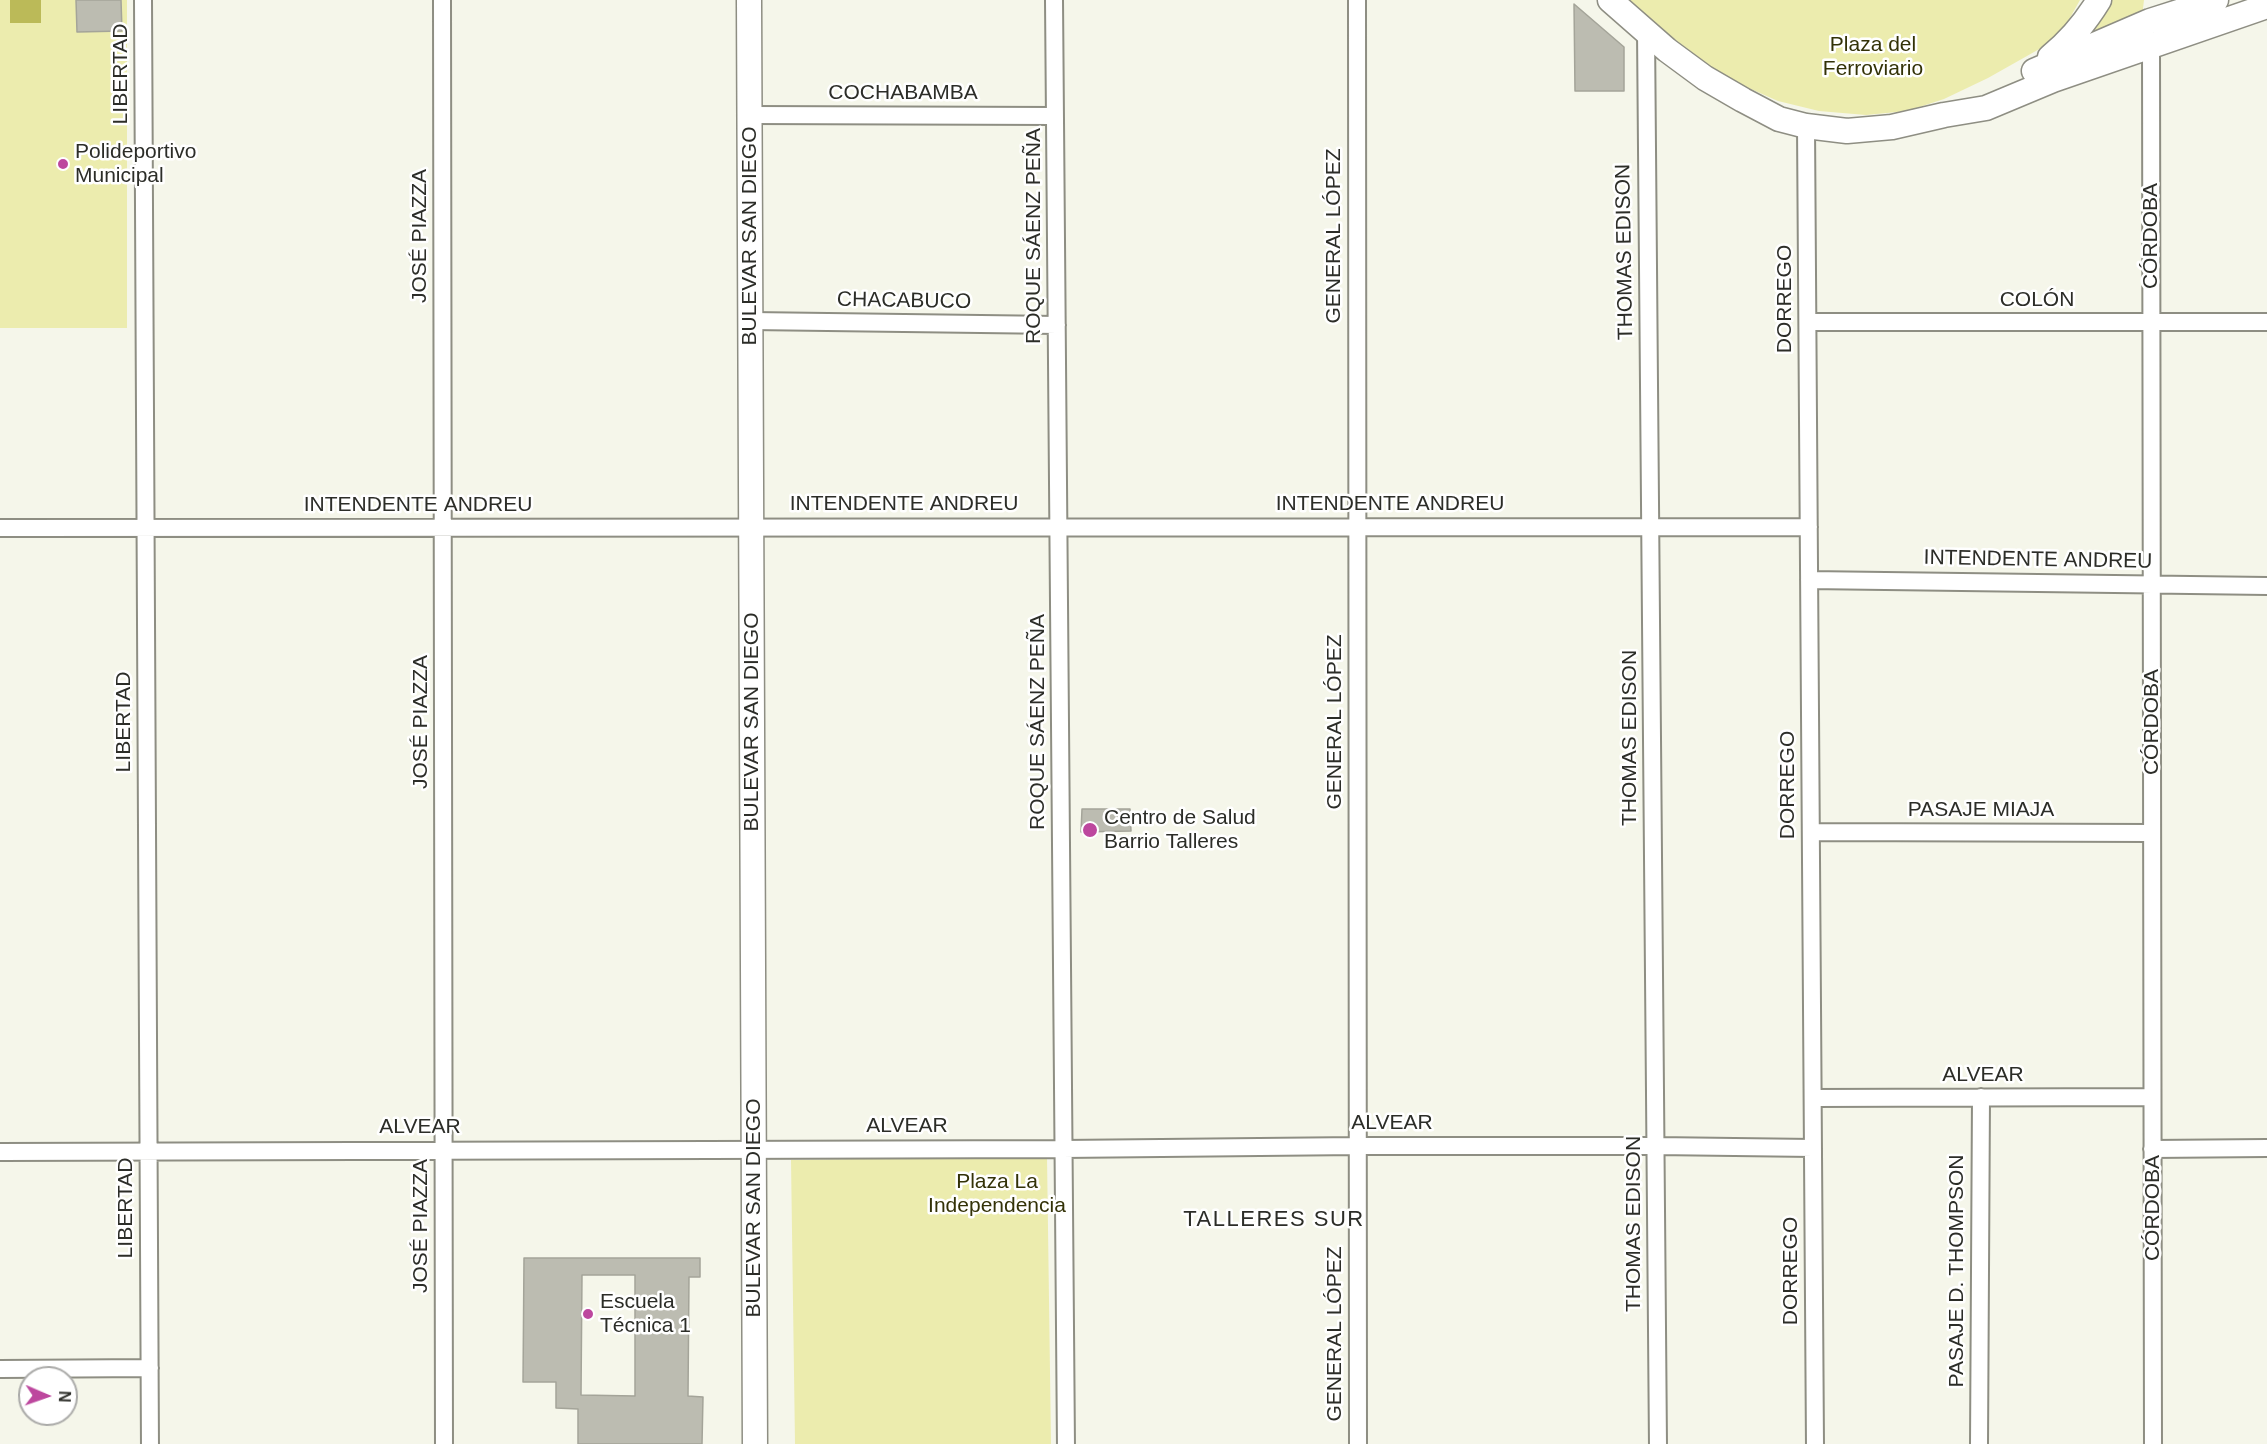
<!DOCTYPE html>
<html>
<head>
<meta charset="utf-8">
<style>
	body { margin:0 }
	#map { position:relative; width:2267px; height:1444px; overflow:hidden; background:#f5f6ea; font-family:Helvetica,sans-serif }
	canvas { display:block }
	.north { position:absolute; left:18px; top:1366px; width:60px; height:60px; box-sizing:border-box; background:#fff; border:2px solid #ababa9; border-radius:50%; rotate:92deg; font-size:16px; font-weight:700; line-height:24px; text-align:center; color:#2c2d28 }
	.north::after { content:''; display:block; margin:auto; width:21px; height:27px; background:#bd479e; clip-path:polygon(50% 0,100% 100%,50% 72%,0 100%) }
</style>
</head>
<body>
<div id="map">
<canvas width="2267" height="1444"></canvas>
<div class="north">N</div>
</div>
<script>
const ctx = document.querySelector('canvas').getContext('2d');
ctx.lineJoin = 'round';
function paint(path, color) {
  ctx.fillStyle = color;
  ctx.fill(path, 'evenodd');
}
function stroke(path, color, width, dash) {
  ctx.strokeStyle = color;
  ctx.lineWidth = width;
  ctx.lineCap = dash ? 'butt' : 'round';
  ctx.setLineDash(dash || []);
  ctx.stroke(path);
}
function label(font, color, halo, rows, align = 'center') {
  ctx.font = font + ' Helvetica,sans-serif';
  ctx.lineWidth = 5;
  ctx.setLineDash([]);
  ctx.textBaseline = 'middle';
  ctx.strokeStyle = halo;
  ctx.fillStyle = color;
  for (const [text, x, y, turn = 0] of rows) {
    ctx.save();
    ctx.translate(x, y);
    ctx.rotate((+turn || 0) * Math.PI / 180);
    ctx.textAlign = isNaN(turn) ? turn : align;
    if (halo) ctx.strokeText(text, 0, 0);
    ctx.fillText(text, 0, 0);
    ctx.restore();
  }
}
const green = new Path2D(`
	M0 0H127V328H0Z
	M1629 0H2080L2066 25 2050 43 1988 78 1944 99 1907 111 1866 115 1819 111 1778 101 1726 78 1673 38Z
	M2105 0H2144L2142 17 2090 36 2089 27Z
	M1047 1156 1051 1444H795L791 1160Z`);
const water = new Path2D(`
	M10 0H41V23H10Z`);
const building = new Path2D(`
	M76 0H121L122 31 77 32Z
	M1574 4 1624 47V91H1575Z
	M1082 809H1130L1131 831 1081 832Z
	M524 1258H700V1277H689L688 1396 703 1397 702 1444H578V1409L556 1408V1382H523ZM582 1275H635V1396L581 1395Z`);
const street = new Path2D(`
	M143 0 150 1444
	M442 0 444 1444
	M1054 0 1066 1444
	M1357 0 1358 1444
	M1646 31 1658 1444
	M2151 45 2153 1444
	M750 115 1055 116
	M1806 126 1815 1444
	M751 321 1057 325
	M1808 322H2267
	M0 528 1809 527
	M1809 580 2267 586
	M1811 832 2152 833
	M1813 1098 2152 1097
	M2152 1149 2267 1148
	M0 1152 1063 1149 1358 1146H1656L1813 1148
	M0 1369 150 1368
	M1979 1444 1981 1097`);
const secondary = new Path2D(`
	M749 0 755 1444
	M1610 0 1667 50 1705 78 1743 100 1779 119 1806 126 1847 131 1892 127 1944 115 1986 108 2053 80 2267 6
	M2050 57C2071 40 2085 23 2099 0
	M2034 71 2150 21 2216 0`);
const markers = [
	[63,164,6,"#bd479e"],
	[1090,830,8,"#bd479e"],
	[588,1314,6,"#bd479e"]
];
const parkNames = [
	["Plaza del",1873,45],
	["Ferroviario",1873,69],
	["Plaza La",997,1182],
	["Independencia",997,1206]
];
const streetNames = [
	["LIBERTAD",121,74,-90],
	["COCHABAMBA",903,93],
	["JOSÉ PIAZZA",420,236,-90],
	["BULEVAR SAN DIEGO",750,236,-90],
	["ROQUE SÁENZ PEÑA",1034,236,-90],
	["GENERAL LÓPEZ",1334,236,-90],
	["CÓRDOBA",2151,236,-90],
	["THOMAS EDISON",1625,252,-91],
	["DORREGO",1785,299,-90],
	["COLÓN",2037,300],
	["CHACABUCO",904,301,1],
	["INTENDENTE ANDREU",904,504],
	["INTENDENTE ANDREU",1390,504],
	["INTENDENTE ANDREU",418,505],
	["INTENDENTE ANDREU",2038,560,1],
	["LIBERTAD",124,722,-90],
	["JOSÉ PIAZZA",421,722,-90],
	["BULEVAR SAN DIEGO",752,722,-90],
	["ROQUE SÁENZ PEÑA",1038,722,-90],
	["GENERAL LÓPEZ",1335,722,-90],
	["CÓRDOBA",2152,722,-90],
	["THOMAS EDISON",1630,738,-90],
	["DORREGO",1788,785,-90],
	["PASAJE MIAJA",1981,810],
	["ALVEAR",1983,1075],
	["ALVEAR",1392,1123],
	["ALVEAR",907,1126],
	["ALVEAR",420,1127],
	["LIBERTAD",126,1208,-90],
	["BULEVAR SAN DIEGO",754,1208,-90],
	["CÓRDOBA",2153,1208,-90],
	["THOMAS EDISON",1634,1224,-90],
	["JOSÉ PIAZZA",421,1226,-90],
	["DORREGO",1791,1271,-90],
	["PASAJE D. THOMPSON",1957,1271,-90],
	["GENERAL LÓPEZ",1335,1334,-90]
];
const poiNames = [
	["Polideportivo",75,152],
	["Municipal",75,176],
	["Centro de Salud",1104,818],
	["Barrio Talleres",1104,842],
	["Escuela",600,1302],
	["Técnica 1",600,1326]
];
const neighbourhoodNames = [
	["TALLERES SUR",1274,1220]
];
paint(green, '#ececae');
paint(water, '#bbba58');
paint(building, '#bcbcb1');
stroke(building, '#a4a499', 1.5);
stroke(street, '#8e8e83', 20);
stroke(secondary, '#8e8e83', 27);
stroke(street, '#fff', 16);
stroke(secondary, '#fff', 24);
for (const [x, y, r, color] of markers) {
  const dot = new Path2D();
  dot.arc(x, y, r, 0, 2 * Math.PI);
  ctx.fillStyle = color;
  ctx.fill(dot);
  stroke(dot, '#fff', 2);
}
label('21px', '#333207', '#fff', parkNames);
label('21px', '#2c2d28', '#fff', streetNames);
label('21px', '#2c2d28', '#fff', poiNames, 'left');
ctx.letterSpacing = '1.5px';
label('22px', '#2c2d28', '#fff', neighbourhoodNames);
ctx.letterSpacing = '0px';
</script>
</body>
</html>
